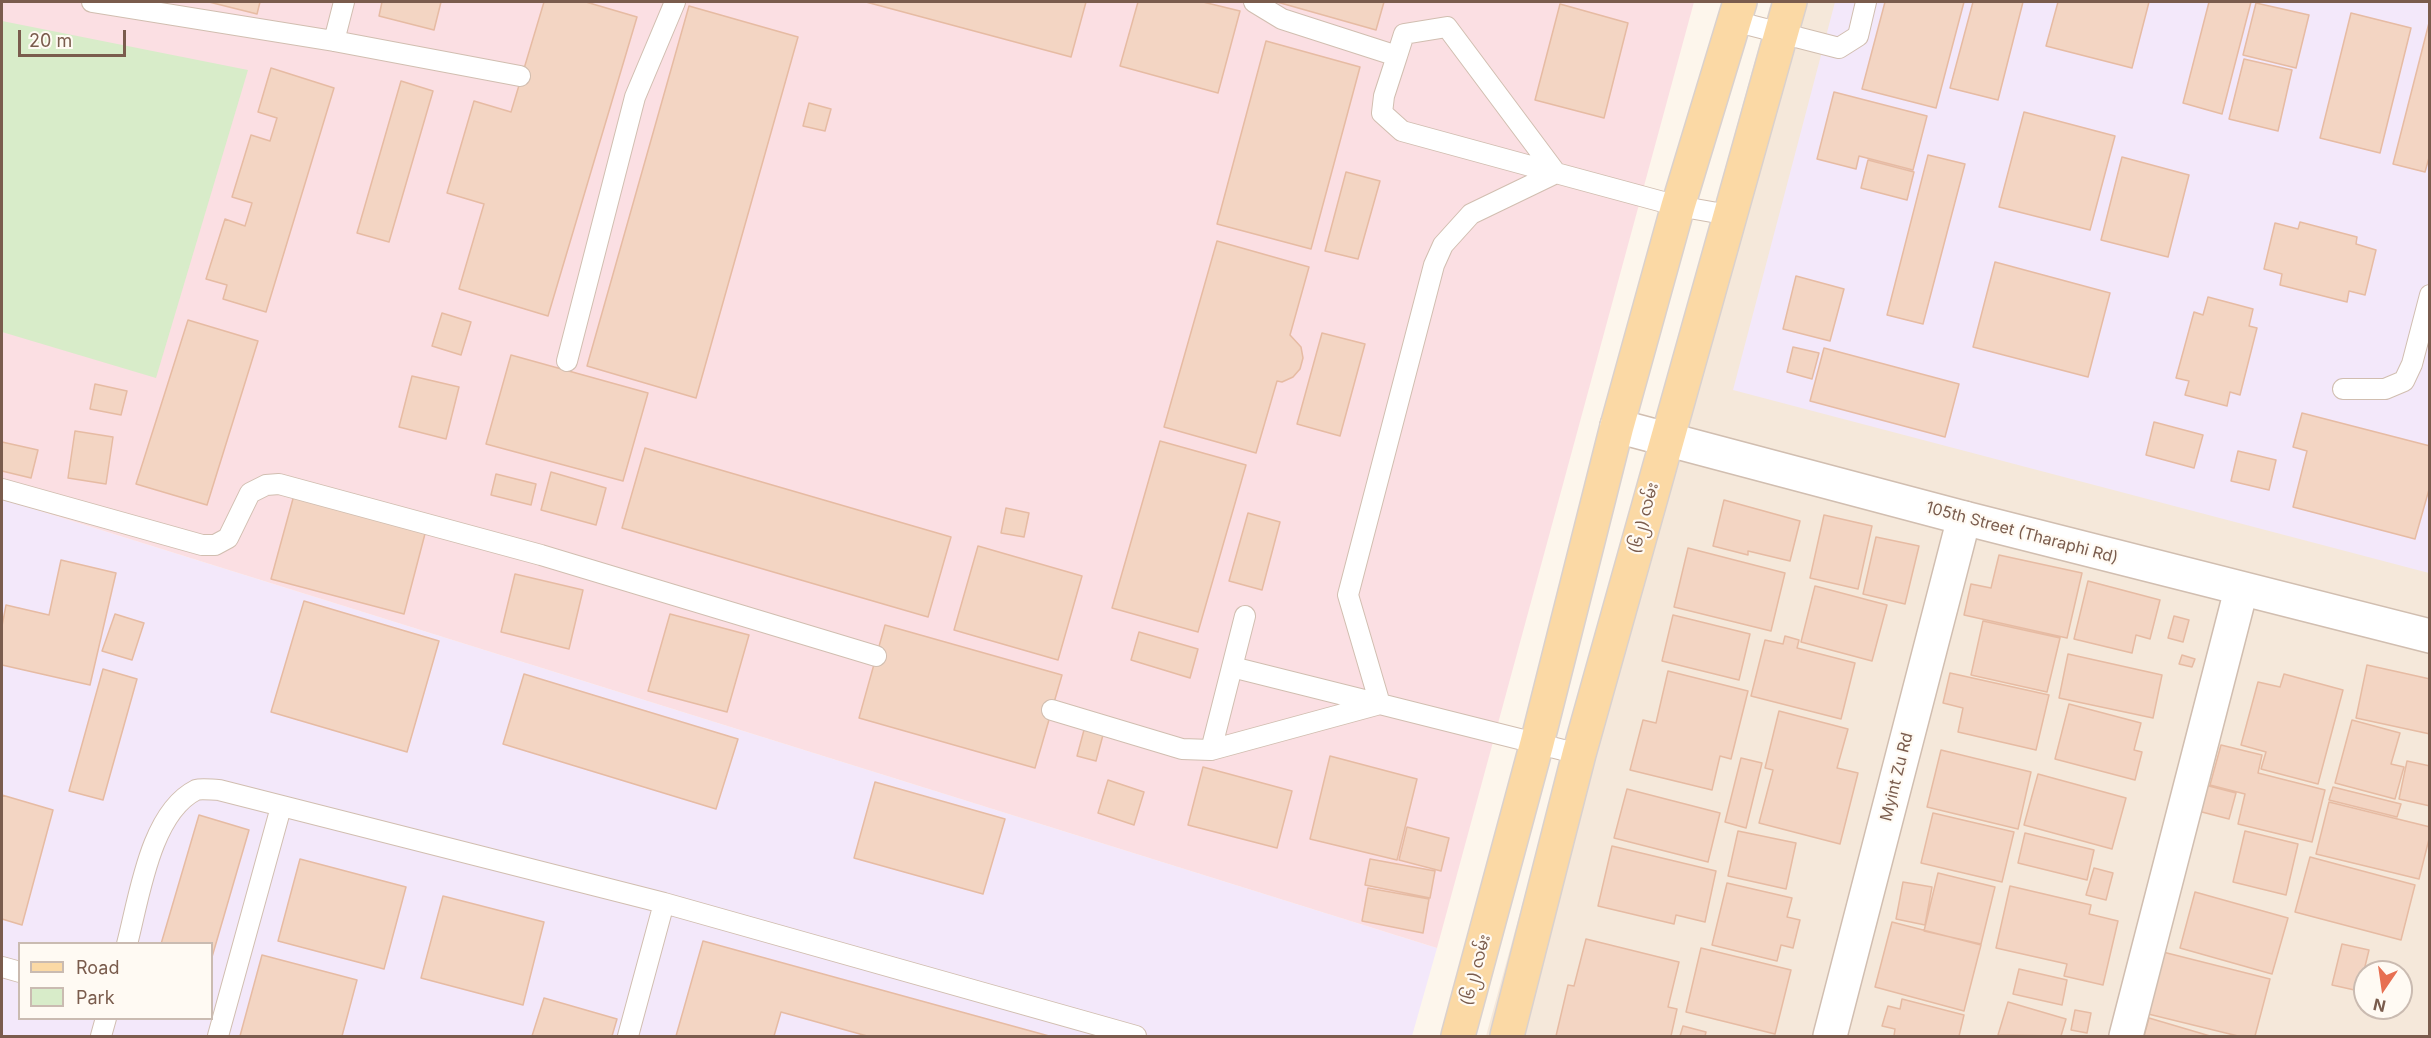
<!DOCTYPE html>
<html>
<head>
<meta charset="utf-8">
<style>
	body { margin:0 }
	#map { position:relative; width:2431px; height:1038px; overflow:hidden; background:#fdf6ec; font-family:Inter,sans-serif }
	canvas { display:block }
	.frame { position:absolute; inset:0; border:3px solid #7a5c4d; pointer-events:none }
	.legend { position:absolute; left:18px; top:942px; width:195px; height:78px; box-sizing:border-box; background:#fffaf3; border:2px solid #cabbb1; margin:0; padding:8px 10px; list-style:none; font-size:18px; color:#7a5c4d }
	.legend li { display:flex; align-items:center; gap:12px; height:30px }
	.legend b { width:30px; border:2px solid #cabbb1 }
	.north { position:absolute; left:2353px; top:960px; width:60px; height:60px; box-sizing:border-box; background:#fffaf3; border:2px solid #cabbb1; border-radius:50%; rotate:193deg; font-size:16px; font-weight:700; line-height:24px; text-align:center; color:#7a5c4d }
	.north::after { content:''; display:block; margin:auto; width:21px; height:27px; background:#e76f51; clip-path:polygon(50% 0,100% 100%,50% 72%,0 100%) }
	.scale { position:absolute; left:18px; top:30px; width:108px; height:27px; box-sizing:border-box; border:3px solid #7a5c4d; border-top:0; padding-left:8px; font-size:18px; line-height:21px; white-space:nowrap; color:#7a5c4d; -webkit-text-stroke:4px #fffaf3; paint-order:stroke }
</style>
</head>
<body>
<div id="map">
<canvas width="2431" height="1038"></canvas>
<div class="frame"></div>
<ul class="legend">
<li><b style="height:8px;background:#fbd9a5"></b>Road</li>
<li><b style="height:16px;background:#d8ecc9"></b>Park</li>
</ul>
<div class="north">N</div>
<div class="scale">20 m</div>
</div>
<script>
const ctx = document.querySelector('canvas').getContext('2d');
ctx.lineJoin = 'round';
function paint(path, color) {
  ctx.fillStyle = color;
  ctx.fill(path, 'evenodd');
}
function stroke(path, color, width, dash) {
  ctx.strokeStyle = color;
  ctx.lineWidth = width;
  ctx.lineCap = dash ? 'butt' : 'round';
  ctx.setLineDash(dash || []);
  ctx.stroke(path);
}
function label(font, color, halo, rows, align = 'center') {
  ctx.font = font + ' Inter,"Noto Sans Myanmar",sans-serif';
  ctx.lineWidth = 4.5;
  ctx.setLineDash([]);
  ctx.textBaseline = 'middle';
  ctx.strokeStyle = halo;
  ctx.fillStyle = color;
  for (const [text, x, y, turn = 0] of rows) {
    ctx.save();
    ctx.translate(x, y);
    ctx.rotate((+turn || 0) * Math.PI / 180);
    ctx.textAlign = isNaN(turn) ? turn : align;
    if (halo) ctx.strokeText(text, 0, 0);
    ctx.fillText(text, 0, 0);
    ctx.restore();
  }
}
const residential = new Path2D(`
	M1771 2H2429V1036H1486ZM2365 972H2401V1008H2365Z`);
const education = new Path2D(`
	M1835 2H2429V573L1733 390Z
	M2 499 1437 948 1412 1036H2ZM20 944H212V1018H20Z`);
const medical = new Path2D(`
	M2 2H1694L1437 948 2 499Z`);
const green = new Path2D(`
	M2 21 248 70 156 378 2 332Z`);
const building = new Path2D(`
	M209 2H260L257 14Z
	M382 2H441L434 30 379 16Z
	M544 2H586L637 17 548 316 459 289 484 204 447 193 474 101 511 112Z
	M866 2H1086L1071 57Z
	M1138 2H1203L1240 11 1218 93 1120 66Z
	M1277 2H1384L1376 30Z
	M1885 2H1964L1936 108 1862 89Z
	M1973 2H2023L1998 100 1950 88Z
	M2058 2H2149L2132 68 2046 46Z
	M2209 2H2251L2222 114 2183 103Z
	M2256 3 2309 15 2296 68 2243 55Z
	M1560 4 1628 23 1604 118 1535 100Z
	M689 6 798 37 696 398 587 366Z
	M2351 13 2411 28 2380 153 2320 138Z
	M2430 19V154L2425 172 2393 164Z
	M1266 41 1360 67 1311 249 1217 224Z
	M2244 59 2292 70 2278 131 2229 119Z
	M271 68 334 88 266 312 223 299 227 285 206 279 225 219 245 226 252 203 232 197 251 135 270 141 277 118 258 112Z
	M401 81 433 91 389 242 357 233Z
	M1834 92 1927 116 1913 170 1859 156 1856 169 1817 159Z
	M809 103 831 109 825 131 803 126Z
	M2024 112 2115 136 2090 230 1999 207Z
	M1928 155 1965 164 1923 324 1887 315Z
	M2122 157 2189 175 2168 257 2101 240Z
	M1868 160 1914 172 1907 200 1861 188Z
	M1346 172 1380 181 1358 259 1325 251Z
	M2300 222 2357 237 2356 244 2376 250 2365 295 2349 291 2347 302 2280 285 2282 274 2264 269 2275 223 2298 229Z
	M1217 241 1309 267 1290 335 1301 347 1303 358 1300 369 1293 377 1282 382 1277 381 1256 453 1164 427Z
	M1995 262 2110 293 2088 377 1973 347Z
	M1796 276 1844 289 1830 341 1783 329Z
	M2208 297 2253 309 2249 326 2257 328 2240 395 2230 392 2227 406 2185 395 2189 381 2176 378 2194 312 2203 315Z
	M442 313 471 322 461 355 432 346Z
	M188 320 258 341 207 505 136 484Z
	M1322 333 1365 344 1340 436 1297 424Z
	M1793 347 1819 353 1812 379 1787 372Z
	M1824 348 1959 384 1945 437 1810 401Z
	M511 355 648 393 623 481 486 444Z
	M412 376 459 387 446 439 399 427Z
	M95 384 127 391 121 415 90 409Z
	M2302 413 2430 446V486L2415 539 2293 507 2307 451 2293 447Z
	M2154 422 2203 435 2194 468 2146 455Z
	M75 431 113 437 106 484 68 478Z
	M1160 441 1246 465 1198 632 1112 608Z
	M2 442 38 450 31 478 2 471Z
	M645 448 951 537 928 617 622 528Z
	M2238 451 2276 460 2269 490 2231 481Z
	M551 472 606 488 596 525 541 510Z
	M496 474 536 484 531 505 491 495Z
	M294 495 426 530 404 614 271 579Z
	M1724 500 1800 521 1790 561 1748 551V555L1713 546Z
	M1006 508 1029 513 1024 537 1001 533Z
	M1248 513 1280 522 1262 590 1229 581Z
	M1824 515 1872 526 1858 589 1810 578Z
	M1876 537 1919 546 1905 604 1863 594Z
	M978 546 1082 576 1058 660 954 630Z
	M1688 548 1785 573 1771 631 1674 607Z
	M1999 555 2082 573 2067 638 1964 615 1971 584 1991 588Z
	M61 560 116 573 90 685 2 665V626L6 605 49 615Z
	M515 574 583 590 569 649 501 632Z
	M2088 581 2160 600 2150 639 2136 635 2132 653 2074 639Z
	M1815 586 1887 605 1872 661 1801 642Z
	M304 601 439 641 407 752 271 712Z
	M115 614 144 623 132 660 102 651Z
	M670 614 749 635 727 712 648 691Z
	M1673 615 1750 634 1739 680 1662 661Z
	M2174 616 2189 620 2183 642 2168 638Z
	M1983 621 2060 638 2047 692 1971 675Z
	M885 625 1062 675 1035 768 859 718Z
	M1139 632 1198 649 1190 678 1131 660Z
	M1785 636 1799 640 1797 648 1855 663 1841 719 1751 696 1765 640 1783 644Z
	M2068 654 2162 675 2153 718 2059 698Z
	M2182 655 2195 659 2192 667 2179 664Z
	M2367 665 2430 679V734L2356 718Z
	M103 669 137 679 103 800 69 791Z
	M1668 671 1748 691 1731 759 1720 756 1712 790 1630 770 1643 720 1656 723Z
	M1950 673 2049 695 2036 750 1958 732 1963 708 1943 703Z
	M524 674 738 739 716 809 503 744Z
	M2284 674 2343 690 2318 784 2261 769 2266 752 2241 745 2258 682 2280 687Z
	M2069 704 2141 723 2134 750 2142 752 2135 780 2055 759Z
	M1779 711 1848 729 1837 768 1858 773 1840 844 1759 823 1773 770 1765 768Z
	M2352 720 2400 733 2391 764 2404 767 2395 799 2335 783Z
	M1084 730 1103 735 1096 761 1077 756Z
	M2221 745 2262 755 2258 773 2325 790 2312 842 2238 824 2245 794 2210 785Z
	M1941 750 2031 772 2018 829 1927 807Z
	M1330 756 1417 779 1397 860 1310 839Z
	M1741 758 1762 763 1746 828 1725 822Z
	M2407 761 2430 766V806L2399 799Z
	M1203 767 1292 791 1277 848 1188 825Z
	M2038 774 2126 798 2112 849 2024 825Z
	M1108 780 1144 792 1134 825 1098 813Z
	M875 782 1005 819 983 894 854 858Z
	M2205 785 2236 793 2229 819 2198 811Z
	M2333 787 2401 804 2397 817 2329 800Z
	M1627 789 1720 813 1708 862 1614 838Z
	M2 795 53 810 22 925 2 919Z
	M2329 802 2430 827V835L2419 879 2316 854Z
	M1933 813 2014 832 2002 882 1921 863Z
	M199 815 249 830 212 957V944H161Z
	M1407 827 1449 838 1441 871 1399 860Z
	M1738 831 1796 843 1786 889 1728 876Z
	M2245 831 2298 844 2286 895 2233 882Z
	M2025 833 2094 850 2087 880 2018 863Z
	M1612 846 1716 871 1705 922 1676 915 1674 924 1598 906Z
	M2310 857 2415 885 2401 940 2295 912Z
	M300 859 406 887 384 969 278 941Z
	M1370 859 1435 871 1430 898 1365 885Z
	M2094 868 2113 873 2106 900 2086 895Z
	M1938 873 1995 887 1981 944 1924 931Z
	M1903 882 1932 887 1925 925 1896 919Z
	M1727 883 1792 898 1787 917 1800 920 1793 948 1781 945 1777 961 1712 945Z
	M2010 886 2091 905 2089 914 2118 921 2103 985 2064 976 2067 964 1996 948Z
	M1368 888 1429 899 1423 933 1362 921Z
	M2195 892 2288 918 2272 974 2180 948Z
	M443 896 544 922 523 1005 421 978Z
	M1892 922 1981 945 1964 1011 1875 987Z
	M1586 939 1679 962 1668 1007 1677 1009 1671 1036H1556L1568 985 1574 986Z
	M703 941 1049 1036H867L781 1012 774 1036H676Z
	M2342 944 2369 950 2359 991 2332 985Z
	M1701 948 1791 970 1775 1034 1686 1012Z
	M2155 950 2270 979 2255 1036H2238L2140 1012Z
	M262 955 357 980 342 1036H240Z
	M2019 969 2067 980 2062 1005 2013 994Z
	M544 998 617 1019 612 1036H532Z
	M1902 999 1964 1015 1959 1036H1894L1895 1029 1882 1026 1888 1006 1900 1009Z
	M2008 1002 2066 1019 2061 1036 1998 1035Z
	M2075 1010 2091 1013 2087 1033 2071 1030Z
	M2149 1018 2210 1036H2144Z
	M1683 1026 1706 1032 1705 1036H1680Z`);
const service = new Path2D(`
	M92 2 334 41 520 76
	M1254 2 1282 19 1397 56 1404 34 1447 27 1556 173
	M1734 21 1839 48 1858 36 1866 2
	M334 41 344 2
	M1397 56 1384 96 1382 113 1402 131 1556 173
	M567 361 635 97 675 2
	M2343 389H2385L2404 381 2412 364 2430 295
	M2 489 202 545H215L228 538 250 493 266 485 279 484 541 555 876 656
	M1232 667 1380 704 1348 595 1434 265 1443 245 1471 214 1556 173 1678 206 1729 215
	M1052 710 1182 749 1211 750 1380 704 1579 754
	M1211 750 1245 616
	M127 944C139 899 150 813 196 790 202 788 212 790 219 790L664 903 1136 1036
	M2 967 20 972
	M101 1036 106 1018
	M218 1036 281 807
	M628 1036 664 903`);
const minor = new Path2D(`
	M1830 1036 1964 518
	M2126 1036 2241 590`);
const tertiary = new Path2D(`
	M1617 426 1964 518 2430 636`);
const primary = new Path2D(`
	M1458 1036 1537 743 1617 426 1678 206 1740 2
	M1507 1036 1579 754 1790 2`);
const streetNames = [
	["(၆၂) လမ်း",1644,518,-75],
	["105th Street (Tharaphi Rd)",2022,533,15],
	["Myint Zu Rd",1897,777,-76],
	["(၆၂) လမ်း",1476,970,-75]
];
paint(residential, '#f5e8da');
paint(education, '#f3e8fa');
paint(medical, '#fbdfe3');
paint(green, '#d8ecc9');
paint(building, '#f3d5c3');
stroke(building, '#e6bba3', 1.5);
stroke(service, '#d1beb0', 22);
stroke(minor, '#d1beb0', 36);
stroke(tertiary, '#d1beb0', 36);
stroke(primary, '#dad1cd', 36);
stroke(service, '#fff', 20);
stroke(minor, '#fff', 33);
stroke(tertiary, '#fff', 33);
stroke(primary, '#fbd9a5', 33);
label('16px', '#7a5c4d', '#fffaf3', streetNames);
</script>
</body>
</html>
